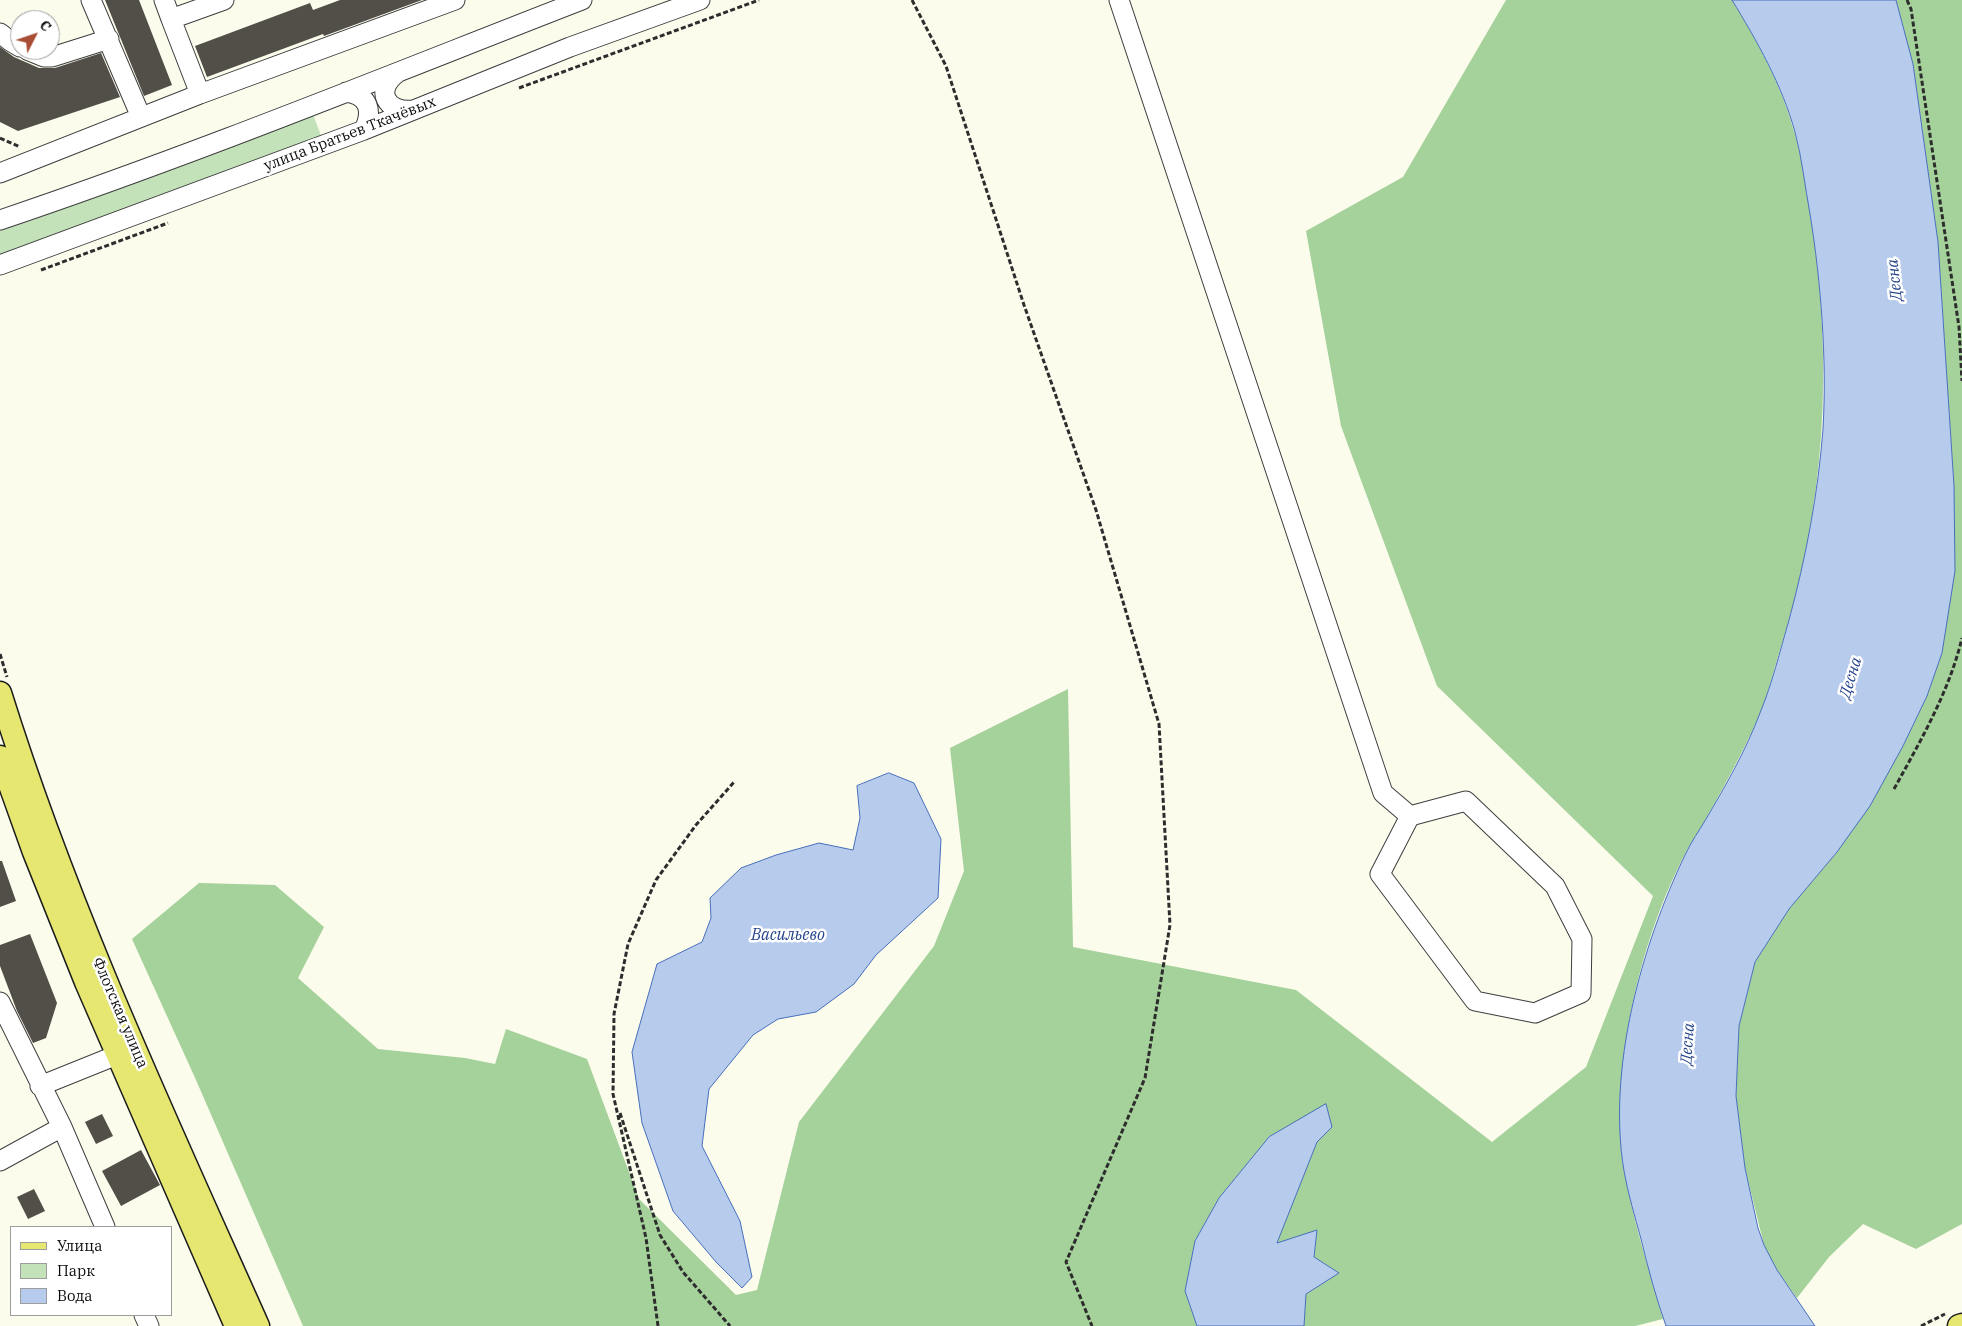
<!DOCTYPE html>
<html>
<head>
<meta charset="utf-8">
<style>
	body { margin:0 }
	#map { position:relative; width:1962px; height:1326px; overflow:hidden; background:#fbfcec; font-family:"IBM Plex Serif",serif }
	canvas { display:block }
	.legend { position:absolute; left:10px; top:1226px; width:162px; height:90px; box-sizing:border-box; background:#fff; border:1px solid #9d9d9d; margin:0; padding:6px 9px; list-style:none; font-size:15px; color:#0b0b0b }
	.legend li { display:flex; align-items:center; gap:10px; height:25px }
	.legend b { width:25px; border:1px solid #9d9d9d }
	.north { position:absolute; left:10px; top:10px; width:50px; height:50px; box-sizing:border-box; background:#fff; border:1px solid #9d9d9d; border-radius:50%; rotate:49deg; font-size:14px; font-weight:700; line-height:20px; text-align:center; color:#0b0b0b }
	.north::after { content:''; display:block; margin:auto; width:18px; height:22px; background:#a94e35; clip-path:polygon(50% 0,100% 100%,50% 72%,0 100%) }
</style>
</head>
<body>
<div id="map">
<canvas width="1962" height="1326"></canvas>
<ul class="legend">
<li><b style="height:6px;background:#e5e771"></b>Улица</li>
<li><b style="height:14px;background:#c4e2ba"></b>Парк</li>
<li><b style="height:14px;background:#b7cbed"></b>Вода</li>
</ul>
<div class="north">С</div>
</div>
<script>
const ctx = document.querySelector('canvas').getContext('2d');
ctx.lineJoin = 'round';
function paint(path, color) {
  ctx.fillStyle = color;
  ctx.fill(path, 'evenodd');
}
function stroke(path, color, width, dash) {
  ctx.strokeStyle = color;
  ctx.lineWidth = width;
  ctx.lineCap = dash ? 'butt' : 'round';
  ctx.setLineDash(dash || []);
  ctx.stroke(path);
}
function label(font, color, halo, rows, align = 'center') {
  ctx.font = font + ' "IBM Plex Serif",serif';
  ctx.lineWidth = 5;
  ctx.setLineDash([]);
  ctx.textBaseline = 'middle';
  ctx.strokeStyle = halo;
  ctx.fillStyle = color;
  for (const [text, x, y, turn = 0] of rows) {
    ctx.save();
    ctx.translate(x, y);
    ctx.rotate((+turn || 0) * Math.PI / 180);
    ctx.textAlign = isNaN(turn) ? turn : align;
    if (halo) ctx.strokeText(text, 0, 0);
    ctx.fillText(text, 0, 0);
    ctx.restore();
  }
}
const green = new Path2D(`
	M312 112 322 138 0 256V226Z`);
const forest = new Path2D(`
	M1506 0H1732C1757 41 1781 84 1794 131 1802 157 1805 186 1810 213 1834 363 1826 505 1780 650 1773 672 1768 695 1759 716 1744 750 1726 783 1708 815 1702 827 1694 838 1687 850 1655 911 1634 980 1625 1048 1620 1088 1617 1131 1624 1172 1634 1222 1649 1271 1663 1319L1635 1326H1304L1306 1294 1339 1273 1314 1257 1317 1231 1276 1244 1317 1142 1332 1127 1326 1105 1269 1137 1219 1198 1195 1241 1185 1291 1197 1326H303L196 1080 132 939 199 883 275 885 324 927 298 978 378 1049 465 1058 495 1064 506 1029 587 1059 639 1199 736 1295 757 1290 799 1122 934 946 964 871 950 748 1068 689 1073 947 1296 990 1492 1142 1586 1067 1653 896 1437 686 1341 426 1306 231 1403 177Z
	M1896 0H1962V1224L1916 1249 1863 1224 1829 1257 1797 1298 1777 1270 1764 1245 1745 1168 1736 1096 1739 1026 1755 962 1789 909 1837 852 1903 746 1927 696 1942 653 1954 486 1938 242 1913 64Z`);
const water = new Path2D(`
	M1732 0H1896L1913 64 1938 242 1954 486 1955 571 1942 653 1927 696 1903 746 1870 806 1837 852 1789 909 1755 962 1739 1026 1736 1096 1745 1168 1758 1228 1764 1245 1777 1270 1815 1326H1666C1656 1298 1648 1268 1641 1239 1635 1217 1628 1194 1624 1171 1607 1069 1641 947 1685 855 1691 842 1699 831 1706 819 1726 785 1746 750 1760 713 1772 684 1780 651 1789 620 1806 557 1818 494 1823 429 1827 360 1821 282 1810 214 1805 187 1802 158 1795 132 1782 85 1757 41 1732 0Z
	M889 773 914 783 941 839 938 898 876 955 854 984 816 1012 778 1019 753 1035 709 1089 702 1146 740 1221 752 1277 742 1288 716 1262 673 1211 642 1123 632 1052 657 964 702 942 711 918 710 898 741 868 776 855 819 843 853 850 860 818 857 786Z
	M1326 1104 1332 1127 1317 1142 1277 1243 1317 1230 1314 1257 1339 1273 1306 1294 1304 1326H1197L1185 1291 1195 1241 1219 1198 1269 1137Z`);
const building = new Path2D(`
	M105 0H139L172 85 144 96Z
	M340 0H422L324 36 323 34 207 77 195 46 310 3 313 10Z
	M0 47 14 57 39 68H55L101 53 120 97 18 131 0 122Z
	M0 861H2L16 901 0 907Z
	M30 934 57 1003 46 1038 33 1043 17 1011 0 966V945Z
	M102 1114 113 1136 96 1144 85 1122Z
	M141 1150 160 1185 121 1206 102 1171Z
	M34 1189 45 1211 28 1219 17 1197Z`);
const path = new Path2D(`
	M912 0 946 66 1024 305 1096 510 1159 724 1170 925 1145 1078 1066 1262 1092 1326
	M1907 0 1911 9 1959 327 1962 381
	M519 88 759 0
	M0 138 20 147
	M41 270 168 223
	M0 654 7 677
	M1894 789C1921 740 1949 692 1962 638
	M620 1113 660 1235 683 1272 730 1326
	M658 1326 646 1238 613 1094 614 1014 628 944 656 880 696 825 735 781
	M1921 1326 1945 1314`);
const minor = new Path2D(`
	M91 0 141 117
	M164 0 171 19 224 0
	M1119 0 1383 793 1410 816
	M171 19 200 94
	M0 33 10 41 20 47
	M27 50 44 57H52L109 39
	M397 73C374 90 386 113 413 110
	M346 92C369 95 373 111 364 130
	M0 173 200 94 455 0
	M0 220C196 154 389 75 582 0
	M0 265 364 130 570 47 700 0
	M1466 801 1555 886 1582 939 1581 993 1535 1013 1475 1001 1380 874 1410 816Z
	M0 1002 62 1127 105 1227
	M40 1086 117 1055
	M0 1161 62 1127
	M144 1315 149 1326`);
const major = new Path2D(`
	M0 693C68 911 165 1118 258 1326
	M0 757 34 852 86 982 236 1326
	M1959 1326 1962 1325`);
const streetNames = [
	["улица Братьев Ткачёвых",350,134,-21],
	["Флотская улица",120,1013,67]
];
const waterNames = [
	["Десна",1895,280,-96],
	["Десна",1851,678,-73],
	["Васильево",788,935],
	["Десна",1688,1044,-86]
];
paint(green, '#c4e2ba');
paint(forest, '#a5d19b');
paint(water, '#b7cbed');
stroke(water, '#476fbb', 1);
paint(building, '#524f49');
stroke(minor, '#3e3e3e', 21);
stroke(major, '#1c1c1c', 25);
stroke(path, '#2d2d2d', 3, [5, 2.5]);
stroke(minor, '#fff', 19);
stroke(major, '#e5e771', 22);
label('15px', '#0b0b0b', '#fff', streetNames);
label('italic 16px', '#25448c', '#fff', waterNames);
</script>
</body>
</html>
